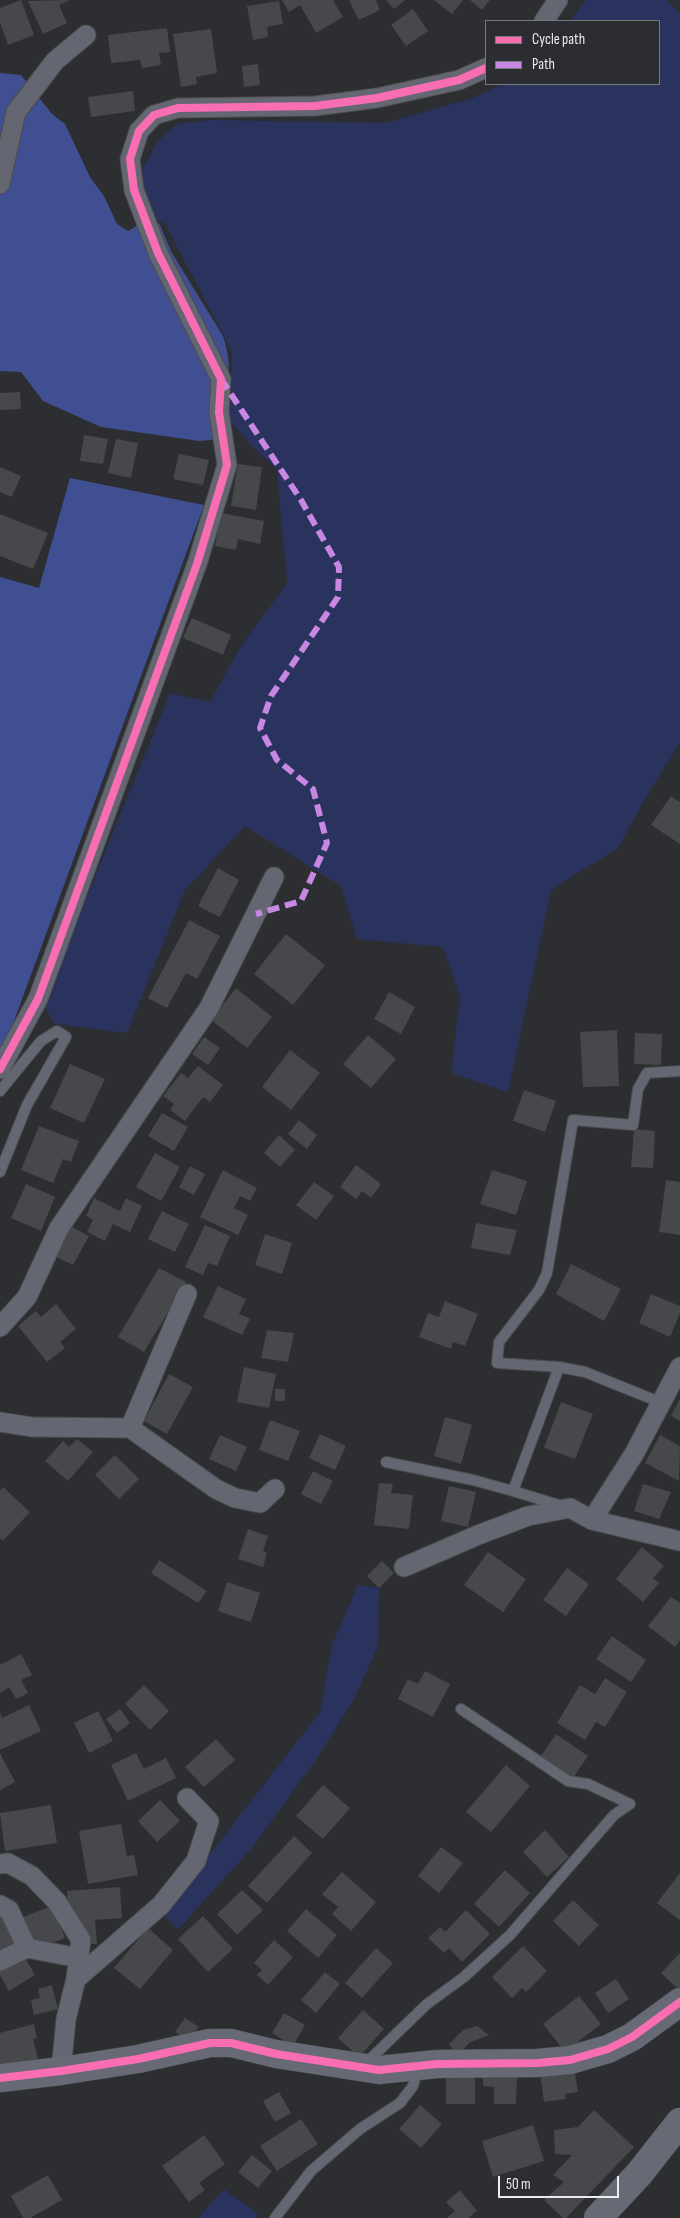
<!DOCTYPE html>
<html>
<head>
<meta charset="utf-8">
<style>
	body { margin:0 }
	#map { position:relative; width:680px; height:2218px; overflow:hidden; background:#2c2e31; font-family:"Sofia Sans Condensed",sans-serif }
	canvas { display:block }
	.legend { position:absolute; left:485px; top:20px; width:175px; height:65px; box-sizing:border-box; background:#2b2d32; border:1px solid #77797d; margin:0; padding:6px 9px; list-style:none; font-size:15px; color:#e9ebee }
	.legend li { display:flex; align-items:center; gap:10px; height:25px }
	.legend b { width:25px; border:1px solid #77797d }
	.scale { position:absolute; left:498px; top:2176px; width:121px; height:22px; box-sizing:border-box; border:2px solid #e9ebee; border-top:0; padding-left:6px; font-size:15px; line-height:18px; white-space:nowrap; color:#e9ebee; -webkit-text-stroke:4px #2b2d32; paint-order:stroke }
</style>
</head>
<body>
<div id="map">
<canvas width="680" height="2218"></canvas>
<ul class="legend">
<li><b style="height:6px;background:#f96db3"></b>Cycle path</li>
<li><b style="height:6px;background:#c787e3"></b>Path</li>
</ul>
<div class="scale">50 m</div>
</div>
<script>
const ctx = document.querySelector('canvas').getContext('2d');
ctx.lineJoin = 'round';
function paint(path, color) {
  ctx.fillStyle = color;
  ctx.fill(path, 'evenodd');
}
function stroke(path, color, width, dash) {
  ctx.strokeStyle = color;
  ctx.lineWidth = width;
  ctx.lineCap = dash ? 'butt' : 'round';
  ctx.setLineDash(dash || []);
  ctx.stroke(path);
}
const green = new Path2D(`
	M586 0H666L680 13V743L647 795 618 848 551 890 508 1092 451 1073 460 998 443 947 357 939 341 886 245 826 185 890 127 1033 55 1024 43 1004 170 693 210 702 239 649 287 583 277 469 253 447 230 421 232 351 165 224 149 216 139 175 158 141 176 124 212 120 385 123 473 98 503 84H659V21H570Z
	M358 1585 379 1588 378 1647 352 1703 315 1761 252 1848 178 1929 163 1915 320 1712 332 1645Z
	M224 2189 258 2214 255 2218H198Z`);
const forest = new Path2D(`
	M0 73 21 75 52 114 65 124 90 177 104 196 117 224 128 231 137 226 159 223 172 253 223 336C235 369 224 404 231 438L199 441 101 427 43 401 21 372 0 371Z
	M70 478 204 505 0 1059V577L39 588Z`);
const building = new Path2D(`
	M21 0 34 35 8 45 0 22V8Z
	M70 0 59 5 67 23 43 34 28 1Z
	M282 0H333L343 17 316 33 300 5 289 12Z
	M349 0H376L380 10 359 20Z
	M386 0H405L394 9Z
	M434 0H463L452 14Z
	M470 0H490L482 10Z
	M279 1 283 24 267 27 268 37 253 40 247 6Z
	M413 9 428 31 406 46 391 25Z
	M167 28 170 52 159 53 161 65 142 68 140 60 111 63 108 35Z
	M211 29 217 73 196 77 197 84 181 87 173 34Z
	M258 64 260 85 244 87 242 66Z
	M133 91 135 111 91 117 88 97Z
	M20 392 21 409 0 410V393Z
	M84 435 108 439 103 464 80 461Z
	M116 439 138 443 131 478 108 473Z
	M179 454 209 460 203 485 173 479Z
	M238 464 262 467 256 510 231 506Z
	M0 467 21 476 12 497 0 492Z
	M221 513 264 521 260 544 238 539 236 550 215 546Z
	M0 514 48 533 33 569 0 556Z
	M192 618 231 635 223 655 183 638Z
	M671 796 680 802V844L651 825Z
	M218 868 239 880 220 917 198 906Z
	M189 920 220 936 197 979 186 973 167 1008 148 998Z
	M286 934 325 965 293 1005 254 974Z
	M236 988 272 1017 247 1048 211 1020Z
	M389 992 415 1007 401 1034 374 1019Z
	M617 1030 619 1086 583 1087 580 1032Z
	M635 1033 662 1034 661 1065 634 1064Z
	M368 1035 396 1059 371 1088 343 1064Z
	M204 1037 220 1048 208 1065 192 1054Z
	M290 1050 320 1073 291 1110 262 1087Z
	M70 1064 105 1079 84 1123 50 1108Z
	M198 1066 223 1085 210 1102 203 1097 185 1121 170 1110 174 1104 163 1096 181 1073 188 1078Z
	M524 1090 556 1101 545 1132 513 1121Z
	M162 1113 188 1127 174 1151 148 1136Z
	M299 1120 317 1135 307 1149 288 1134Z
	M39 1126 79 1141 71 1162 63 1159 53 1183 21 1170Z
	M634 1129 655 1131 653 1168 631 1167Z
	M279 1135 295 1150 280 1167 264 1153Z
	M155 1153 180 1167 161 1201 136 1187Z
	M356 1165 381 1184 371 1198 362 1191 356 1199 340 1187Z
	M190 1166 205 1174 194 1195 179 1187Z
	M223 1170 257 1188 250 1201 240 1196 234 1208 248 1215 238 1235 200 1217Z
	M492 1170 527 1181 516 1215 480 1204Z
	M666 1180 680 1182V1235L659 1232Z
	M314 1182 334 1196 316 1220 296 1205Z
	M26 1184 55 1197 41 1231 11 1218Z
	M94 1198 120 1211 126 1198 142 1206 130 1232 113 1224 105 1241 87 1232 93 1220 86 1216Z
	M162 1211 189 1224 175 1252 148 1239Z
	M476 1223 517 1230 510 1255 471 1248Z
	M205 1225 230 1236 217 1266 208 1263 203 1275 185 1267Z
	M70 1226 89 1236 73 1265 54 1256Z
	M265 1234 292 1243 282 1274 255 1265Z
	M571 1264 621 1289 604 1321 556 1294Z
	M159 1268 186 1282 144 1352 118 1337Z
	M218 1286 246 1299 239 1314 250 1319 242 1335 203 1317Z
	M651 1294 680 1306V1313L670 1337 639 1323Z
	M445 1301 478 1314 465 1346 453 1342 451 1349 419 1337 428 1313 439 1317Z
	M56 1304 76 1329 60 1342 65 1348 47 1362 18 1326 36 1311 41 1317Z
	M267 1330 294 1333 288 1362 261 1358Z
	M244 1367 276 1374 269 1408 237 1402Z
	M169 1374 193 1387 167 1434 144 1421Z
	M275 1389H285V1401H275Z
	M680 1399V1421L671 1416Z
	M561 1402 593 1414 575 1459 544 1448Z
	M445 1417 472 1425 461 1464 434 1456Z
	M270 1420 300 1431 288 1461 259 1450Z
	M320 1434 346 1446 335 1470 309 1458Z
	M220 1435 247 1447 236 1471 209 1459Z
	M660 1435 680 1446 679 1481 645 1463Z
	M77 1439 93 1452 68 1481 45 1461 63 1441 69 1447Z
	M115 1455 139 1479 119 1499 95 1475Z
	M313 1471 333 1481 321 1504 301 1494Z
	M379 1483 393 1484 391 1493 413 1495 409 1529 374 1525Z
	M643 1484 671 1492 659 1519 634 1511Z
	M449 1486 476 1492 468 1527 441 1521Z
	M3 1487 30 1512 3 1541 0 1538V1490Z
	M248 1529 268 1536 263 1551 267 1553 263 1567 238 1559Z
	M642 1547 664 1566 653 1578 659 1583 643 1602 616 1579Z
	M488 1552 526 1579 503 1612 464 1585Z
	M159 1560 207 1591 198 1603 151 1573Z
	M382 1561 394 1573 379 1588 367 1576Z
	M567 1568 589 1584 566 1616 543 1600Z
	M227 1582 260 1593 251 1622 218 1611Z
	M671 1597 680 1603V1640L675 1647 648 1626Z
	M612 1636 646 1660 631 1682 596 1659Z
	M21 1654 32 1675 21 1680 28 1693 16 1699 9 1687 0 1693V1665Z
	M425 1671 450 1684 433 1717 398 1699 408 1679 418 1684Z
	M605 1678 627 1692 605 1727 596 1722 585 1740 557 1723 580 1685 595 1694Z
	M144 1685 169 1711 150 1730 125 1704Z
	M29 1705 41 1731 0 1750V1712L2 1718Z
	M120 1709 130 1723 117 1733 106 1719Z
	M98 1711 113 1741 89 1753 74 1723Z
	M556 1734 588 1756 571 1781 539 1759Z
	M216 1739 235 1760 204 1787 185 1767Z
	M0 1753 15 1782 0 1790Z
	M136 1753 144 1769 166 1758 176 1778 128 1801 111 1765Z
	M506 1765 530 1786 491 1832 466 1812Z
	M323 1785 350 1808 323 1839 296 1816Z
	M160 1800 180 1821 157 1842 138 1821Z
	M51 1805 57 1843 5 1851 0 1813Z
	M121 1824 127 1856 134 1855 138 1875 88 1884 79 1831Z
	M545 1830 569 1857 547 1877 523 1852Z
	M294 1836 312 1853 267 1903 248 1886Z
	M441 1847 463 1863 439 1893 418 1876Z
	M505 1870 530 1893 499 1927 474 1904Z
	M342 1872 376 1902 351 1931 332 1914 338 1907 322 1894Z
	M680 1873V1920L657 1903Z
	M120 1887 122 1918 95 1920 97 1944H90L68 1903 67 1891Z
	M242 1890 263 1910 237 1935 217 1914Z
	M573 1900 599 1925 579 1946 553 1921Z
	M52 1906 65 1938 36 1950 23 1917Z
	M306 1909 337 1935 318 1958 287 1931Z
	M466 1910 490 1934 462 1962 449 1948 444 1953 428 1938 440 1927 445 1932Z
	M4 1912 15 1946 0 1950V1913Z
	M203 1916 233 1949 208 1972 178 1939Z
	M148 1928 173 1950 140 1989 114 1968Z
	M274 1940 293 1957 268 1985 257 1975 262 1970 254 1963Z
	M523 1946 547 1971 526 1992 522 1988 512 1998 492 1977Z
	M376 1948 393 1963 362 1998 345 1983Z
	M680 1953V1991L661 1973Z
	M24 1956 35 1975 9 1991 0 1975V1970Z
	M325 1972 340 1984 316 2013 301 2000Z
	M616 1979 629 1999 608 2013 595 1993Z
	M52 1985 58 2009 34 2015 31 2000 40 1998 38 1989Z
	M579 1996 601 2024 565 2052 543 2024Z
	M363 2010 384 2029 359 2057 338 2038Z
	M284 2013 305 2025 293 2046 272 2033Z
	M185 2018 199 2027 188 2042 175 2032Z
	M34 2024 37 2038 33 2039 39 2063 0 2073V2033Z
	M477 2026 489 2035 469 2043 458 2056 449 2044 463 2030Z
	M574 2068 578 2092 565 2094 566 2099 544 2102 540 2073Z
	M483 2073 517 2074 516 2104H494V2087L483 2086Z
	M446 2077H475V2104H446Z
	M279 2092 291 2113 275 2122 263 2101Z
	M420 2105 442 2124 421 2148 399 2129Z
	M594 2110 634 2147 566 2218H563L544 2200 564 2182 553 2175 572 2155 555 2154 554 2130 578 2127Z
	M301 2119 318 2144 277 2171 260 2146Z
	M533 2125 544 2161 493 2177 482 2141Z
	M204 2135 225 2164 199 2183 205 2190 189 2202 162 2166Z
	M252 2155 272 2171 258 2188 238 2172Z
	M48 2175 62 2200 30 2218H23L11 2196Z
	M460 2190 477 2211 468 2218H447L455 2211 446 2202Z`);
const lane = new Path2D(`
	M0 1091 41 1041 57 1031 66 1037 27 1105 0 1172
	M559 1367 513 1491 562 1506
	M662 1403 585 1372 559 1367 497 1363 499 1342 539 1290 547 1273 573 1120 633 1125 638 1089 647 1073 680 1071
	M386 1462 473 1480 513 1491
	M365 2064 427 2004 464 1977 510 1935 614 1815 630 1804 588 1784 568 1781 461 1709
	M275 2218 311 2171 360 2129 400 2103 413 2086 418 2068`);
const street = new Path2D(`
	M544 21 558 0
	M0 184 16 112 55 61 86 35
	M0 1069 38 999 197 564 227 465 219 412 221 379 158 253 134 190 130 159 139 131 154 115 178 108 315 106 377 98 459 80 486 68
	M0 1327 27 1297 59 1228 209 1008 274 877
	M0 1422 32 1427 130 1428 216 1489 235 1498 260 1503 275 1489
	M130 1428 187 1294
	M592 1520 634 1454 680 1367
	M404 1567 478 1535 528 1516 570 1508 592 1520 680 1541
	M0 1864 8 1863 32 1876 57 1902 81 1940 76 1979
	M0 1905 9 1910 27 1948 79 1958
	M0 1961 27 1948
	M61 2071 66 2019 76 1979 161 1905 196 1861 209 1821 187 1798`);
const secondary = new Path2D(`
	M0 2078 61 2071 138 2059 210 2043H231L276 2054 379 2070 437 2064 538 2063 570 2060 608 2049 632 2037 680 2002
	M598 2218 639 2174 680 2122`);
const quiet = new Path2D(`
	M221 379 301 500 339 567 338 597 271 696 260 728 277 760 313 789 327 843 301 901 256 914`);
const cycleway = new Path2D(`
	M0 1069 38 999 197 564 227 465 219 412 221 379 158 253 134 190 130 159 139 131 154 115 178 108 315 106 377 98 459 80 486 68
	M0 2078 61 2071 138 2059 210 2043H231L276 2054 379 2070 437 2064 538 2063 570 2060 608 2049 632 2037 680 2002`);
paint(green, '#29335e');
paint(forest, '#404f91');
paint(building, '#47484b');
stroke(lane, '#4b4c4e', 12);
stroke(street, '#4b4c4e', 21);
stroke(secondary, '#4b4c4e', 29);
stroke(lane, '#646772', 10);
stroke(street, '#646772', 19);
stroke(secondary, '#676a75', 28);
stroke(quiet, '#c787e3', 6, [12, 6]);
stroke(cycleway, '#f96db3', 8);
</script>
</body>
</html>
